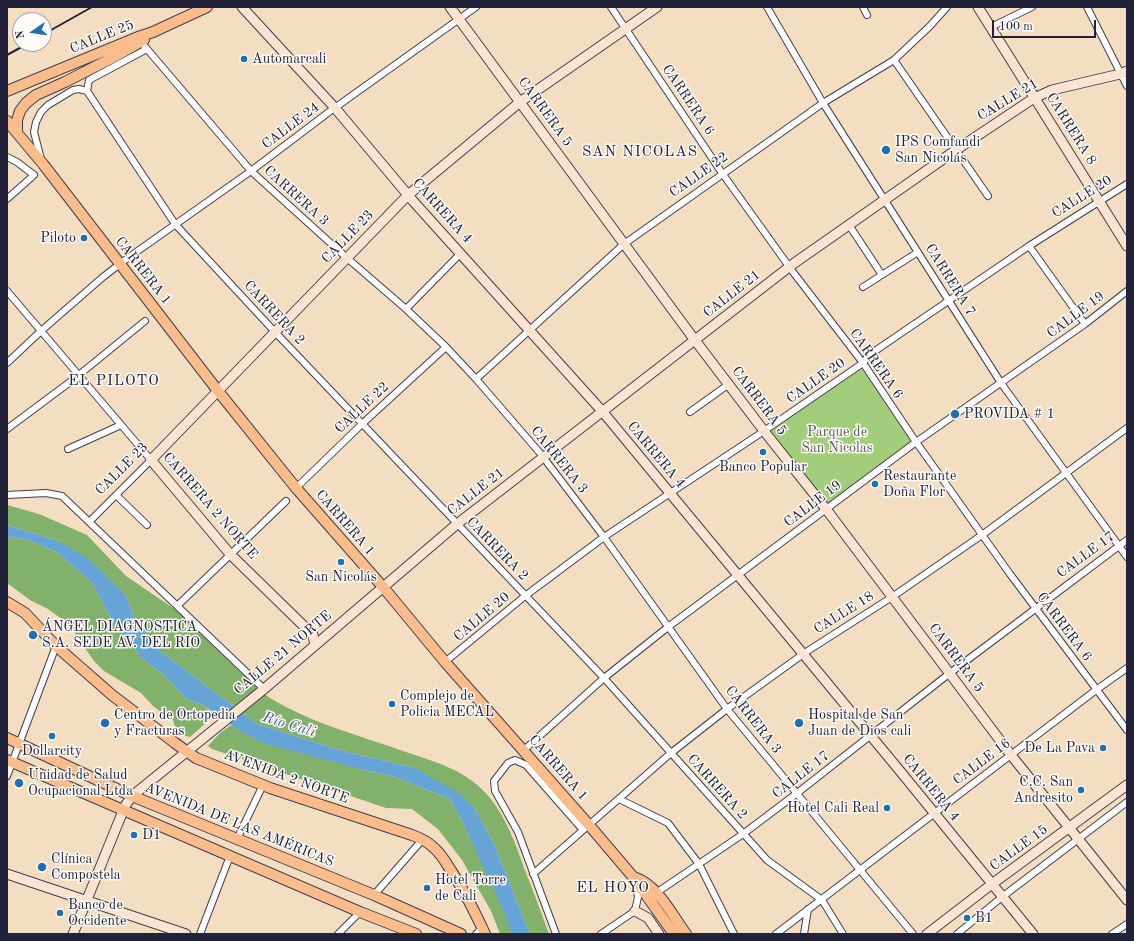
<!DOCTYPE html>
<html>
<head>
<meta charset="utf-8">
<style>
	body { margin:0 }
	#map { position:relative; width:1134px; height:941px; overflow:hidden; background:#f4dec1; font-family:"Old Standard TT",serif }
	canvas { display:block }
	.frame { position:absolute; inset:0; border:8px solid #22223b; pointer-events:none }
	.north { position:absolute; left:12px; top:12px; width:40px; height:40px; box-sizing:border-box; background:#fdfcf7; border:1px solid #a5a5ac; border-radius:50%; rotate:257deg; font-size:11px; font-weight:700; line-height:16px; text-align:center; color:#22223b }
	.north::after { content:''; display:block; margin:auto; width:14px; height:18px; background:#1f6fb2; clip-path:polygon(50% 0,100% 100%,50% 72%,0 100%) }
	.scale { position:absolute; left:992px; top:20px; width:104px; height:18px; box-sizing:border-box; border:2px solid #22223b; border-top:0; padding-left:5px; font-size:12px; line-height:14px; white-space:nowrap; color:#22223b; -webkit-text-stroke:3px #fdfcf7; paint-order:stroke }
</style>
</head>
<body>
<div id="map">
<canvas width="1134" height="941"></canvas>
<div class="frame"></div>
<div class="north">N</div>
<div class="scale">100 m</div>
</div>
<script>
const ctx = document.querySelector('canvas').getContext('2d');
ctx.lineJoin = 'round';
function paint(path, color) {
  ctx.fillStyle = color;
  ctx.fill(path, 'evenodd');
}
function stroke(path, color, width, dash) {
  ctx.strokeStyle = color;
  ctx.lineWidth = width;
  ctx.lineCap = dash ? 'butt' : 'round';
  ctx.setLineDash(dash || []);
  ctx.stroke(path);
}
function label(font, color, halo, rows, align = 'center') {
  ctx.font = font + ' "Old Standard TT",serif';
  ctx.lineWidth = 3;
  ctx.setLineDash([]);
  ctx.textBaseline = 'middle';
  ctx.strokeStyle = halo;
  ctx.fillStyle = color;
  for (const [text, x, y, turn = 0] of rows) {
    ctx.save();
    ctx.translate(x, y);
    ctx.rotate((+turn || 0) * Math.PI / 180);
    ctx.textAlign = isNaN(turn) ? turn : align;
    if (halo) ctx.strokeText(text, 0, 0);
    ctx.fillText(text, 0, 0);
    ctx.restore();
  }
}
const green = new Path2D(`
	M863 363 916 442 826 509 764 431Z`);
const forest = new Path2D(`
	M7 505 39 514 87 535 126 576 176 610 261 692C303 721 355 734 403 751 435 762 468 770 490 798 506 818 516 844 524 868 533 890 541 912 549 934H530L494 844 475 809 415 768 343 751 257 724 160 651 135 620 126 596 58 541 7 525Z
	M7 536 31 541 57 552 92 583 114 624 142 658 165 676 186 699 203 705 215 715 190 737 177 734 173 720 154 707 141 693 104 671 94 661 71 628 66 622 48 609 30 600 7 583Z
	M231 725 263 742 363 770 392 776 450 799 463 823 506 914 512 934H500L491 911 462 860 438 829 412 809 386 808 212 749 208 746 220 733Z`);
const water = new Path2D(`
	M7 525 58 541 89 559 126 596 135 620 160 651 257 724 343 751 415 768 459 793 475 809 494 844 530 934H512L505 914 463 823 450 799 392 776 363 770 263 743 240 731 203 705 186 699 165 676 142 658 114 624 92 583 57 552 31 541 7 536Z`);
const street = new Path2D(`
	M611 7 722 173 793 272 863 363 916 442 1010 574 1127 730
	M767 7 823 103 1001 383 1127 557
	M863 7 867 15
	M1087 7 1127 86
	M991 27 1032 7
	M141 42 251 171 347 258 406 309 446 347 476 379 540 453 604 537 727 709 913 934
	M894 60 988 196
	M87 91 89 80 147 49
	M7 157 17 162 34 175 7 199
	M41 159 34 132 36 122 41 112 48 105 73 90 79 89 87 91 175 224 275 332 604 678 767 860 822 900 843 934
	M849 225 882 275
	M1029 246 1085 324
	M863 287 918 252
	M7 291 151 460 90 521
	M406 309 460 254
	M7 363 41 331 103 277 125 260 251 171 329 112 476 7
	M476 379 624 244 823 103 894 60 930 26 947 7
	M690 412 729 384
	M7 429 74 379 145 321
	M68 449 121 425
	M296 488 362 424 446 347
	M7 495 46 493 62 496 264 689
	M116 495 147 525
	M177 606 286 501
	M445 662 525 596 604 537 764 431 863 363 869 355 1029 246 1127 184
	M524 750 604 678 668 627 916 442 1085 324 1127 291
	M7 776 56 646
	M619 799 668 823 699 864 734 934
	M237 839 263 785
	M533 874 671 753 727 709 806 652 892 597 982 535 1127 428
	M656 893 743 834 796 794 950 673 1127 540
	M374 895 423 839
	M200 934 230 856
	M338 934 360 912
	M476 934 482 928
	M556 934 518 832 495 791 494 781 508 763 515 760 526 765 583 830
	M601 934 635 911 638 897 636 885
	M776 934 1096 690 1127 668
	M804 934 808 909
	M957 934 1002 897 1127 802
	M1112 934 1127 924`);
const secondary = new Path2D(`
	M242 7 335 108 413 201 602 411 900 771 1033 934
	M450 7 691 335 764 431 826 509 1011 755 1127 900
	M978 7 1127 246
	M315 645 313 635 230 554 151 460 408 195 520 102 657 7
	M7 874 186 934
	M635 911 648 918 659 934
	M73 934 125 806 132 796 264 689 457 524 793 264 956 150 1034 98 1052 90 1120 74 1127 71
	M927 934 992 884 1127 785`);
const primary = new Path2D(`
	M7 91 138 37 153 32 207 7
	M7 121 43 164 218 391 296 488 383 587 445 662 589 825 634 878 674 934
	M17 133V120L20 111 26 103 36 95 65 82 116 56 144 40
	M7 602 25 613 56 646 112 695 175 743 196 758 270 788 412 835C420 838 427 841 433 847 439 852 444 859 448 866 463 888 474 910 485 934
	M7 738 132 796 374 895 461 934
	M7 760 360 912 416 934
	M636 878C657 885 673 916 686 934`);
const rail = new Path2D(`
	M44 34 92 7
	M7 55 27 44`);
const markers = [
	[244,59,4,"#1f6fb2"],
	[886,150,5,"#1f6fb2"],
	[84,238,4,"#1f6fb2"],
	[955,414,5,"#1f6fb2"],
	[763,452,4,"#1f6fb2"],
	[875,484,4,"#1f6fb2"],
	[341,562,4,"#1f6fb2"],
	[33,635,5,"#1f6fb2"],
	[392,704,4,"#1f6fb2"],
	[105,723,5,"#1f6fb2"],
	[799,723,5,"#1f6fb2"],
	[52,736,4,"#1f6fb2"],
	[1103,748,4,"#1f6fb2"],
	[19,783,5,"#1f6fb2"],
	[1081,790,4,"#1f6fb2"],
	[887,808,4,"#1f6fb2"],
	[134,835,4,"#1f6fb2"],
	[42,867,5,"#1f6fb2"],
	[427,888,4,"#1f6fb2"],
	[60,913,4,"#1f6fb2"],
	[967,918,4,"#1f6fb2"]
];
const streetNames = [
	["CALLE 25",102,37,-22],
	["CARRERA 6",688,100,56],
	["CALLE 21",1008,100,-31],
	["CARRERA 5",545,112,54],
	["CALLE 24",291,126,-37],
	["CARRERA 8",1071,129,58],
	["CALLE 22",699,175,-35],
	["CARRERA 3",296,196,42],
	["CALLE 20",1082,197,-32],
	["CARRERA 4",442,211,48],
	["CALLE 23",348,237,-46],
	["CARRERA 1",143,271,52],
	["CARRERA 7",950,280,58],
	["CALLE 21",732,294,-38],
	["CARRERA 2",274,313,47],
	["CALLE 19",1076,315,-37],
	["CARRERA 6",876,364,55],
	["CALLE 20",816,381,-35],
	["CARRERA 5",759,401,53],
	["CALLE 22",362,408,-43],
	["CARRERA 4",656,455,50],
	["CARRERA 3",559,460,51],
	["CALLE 23",122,469,-45],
	["CALLE 21",476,492,-38],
	["CALLE 19",813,504,-37],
	["CARRERA 2 NORTE",210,506,49],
	["CARRERA 1",345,523,49],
	["CARRERA 2",497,549,46],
	["CALLE 17",1086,555,-36],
	["CALLE 18",844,613,-32],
	["CALLE 20",482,617,-40],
	["CARRERA 6",1064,627,53],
	["CALLE 21 NORTE",283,653,-40],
	["CARRERA 5",956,658,53],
	["CARRERA 3",753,720,52],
	["CALLE 16",982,762,-37],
	["CARRERA 1",558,768,49],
	["CALLE 17",801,775,-38],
	["AVENIDA 2 NORTE",286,777,20],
	["CARRERA 2",717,787,48],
	["CARRERA 4",931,788,51],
	["AVENIDA DE LAS AMÉRICAS",239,825,22],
	["CALLE 15",1019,848,-36]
];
const poiNames = [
	["Automarcali",252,59],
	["IPS Comfandi",895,142],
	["San Nicolás",895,158],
	["Piloto",76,238,"right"],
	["PROVIDA # 1",964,414],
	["Banco Popular",763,467,"center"],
	["Restaurante",883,476],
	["Doña Flor",883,492],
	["San Nicolás",341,577,"center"],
	["ÁNGEL DIAGNOSTICA",42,627],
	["S.A. SEDE AV. DEL RIO",42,643],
	["Complejo de",400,696],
	["Policia MECAL",400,712],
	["Centro de Ortopedia",114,715],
	["y Fracturas",114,731],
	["Hospital de San",808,715],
	["Juan de Dios cali",808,731],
	["De La Pava",1095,748,"right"],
	["Dollarcity",52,751,"center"],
	["Unidad de Salud",28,775],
	["Ocupacional Ltda",28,791],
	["C.C. San",1073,782,"right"],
	["Andresito",1073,798,"right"],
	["Hotel Cali Real",879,808,"right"],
	["D1",142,835],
	["Clínica",51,859],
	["Compostela",51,875],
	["Hotel Torre",435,880],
	["de Cali",435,896],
	["Banco de",68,905],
	["Occidente",68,921],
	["B1",975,918]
];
const parkNames = [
	["Parque de",837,432],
	["San Nicolas",837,448]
];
const neighbourhoodNames = [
	["SAN NICOLAS",640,152],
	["EL PILOTO",114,381],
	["EL HOYO",613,888]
];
const waterNames = [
	["Río Cali",289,725,17]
];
paint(green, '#a2ce7b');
paint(forest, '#81b16b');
paint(water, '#66a4d8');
stroke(street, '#423e4f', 8);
stroke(secondary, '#423e4f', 11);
stroke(primary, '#423e4f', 12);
stroke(street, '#fff', 6);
stroke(secondary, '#fde4d0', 9);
stroke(primary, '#f9bc8a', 10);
stroke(rail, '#22223b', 2);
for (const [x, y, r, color] of markers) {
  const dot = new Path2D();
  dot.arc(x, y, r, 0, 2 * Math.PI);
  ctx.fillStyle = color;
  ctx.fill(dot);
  stroke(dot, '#fdfcf7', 1.5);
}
label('14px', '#22223b', '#fdfcf7', streetNames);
label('14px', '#22223b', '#fdfcf7', poiNames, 'left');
label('14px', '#4f5e51', '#fdfcf7', parkNames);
ctx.letterSpacing = '1px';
label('15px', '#22223b', '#fdfcf7', neighbourhoodNames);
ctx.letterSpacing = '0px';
label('italic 15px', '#415c82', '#fdfcf7', waterNames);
</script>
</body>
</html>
